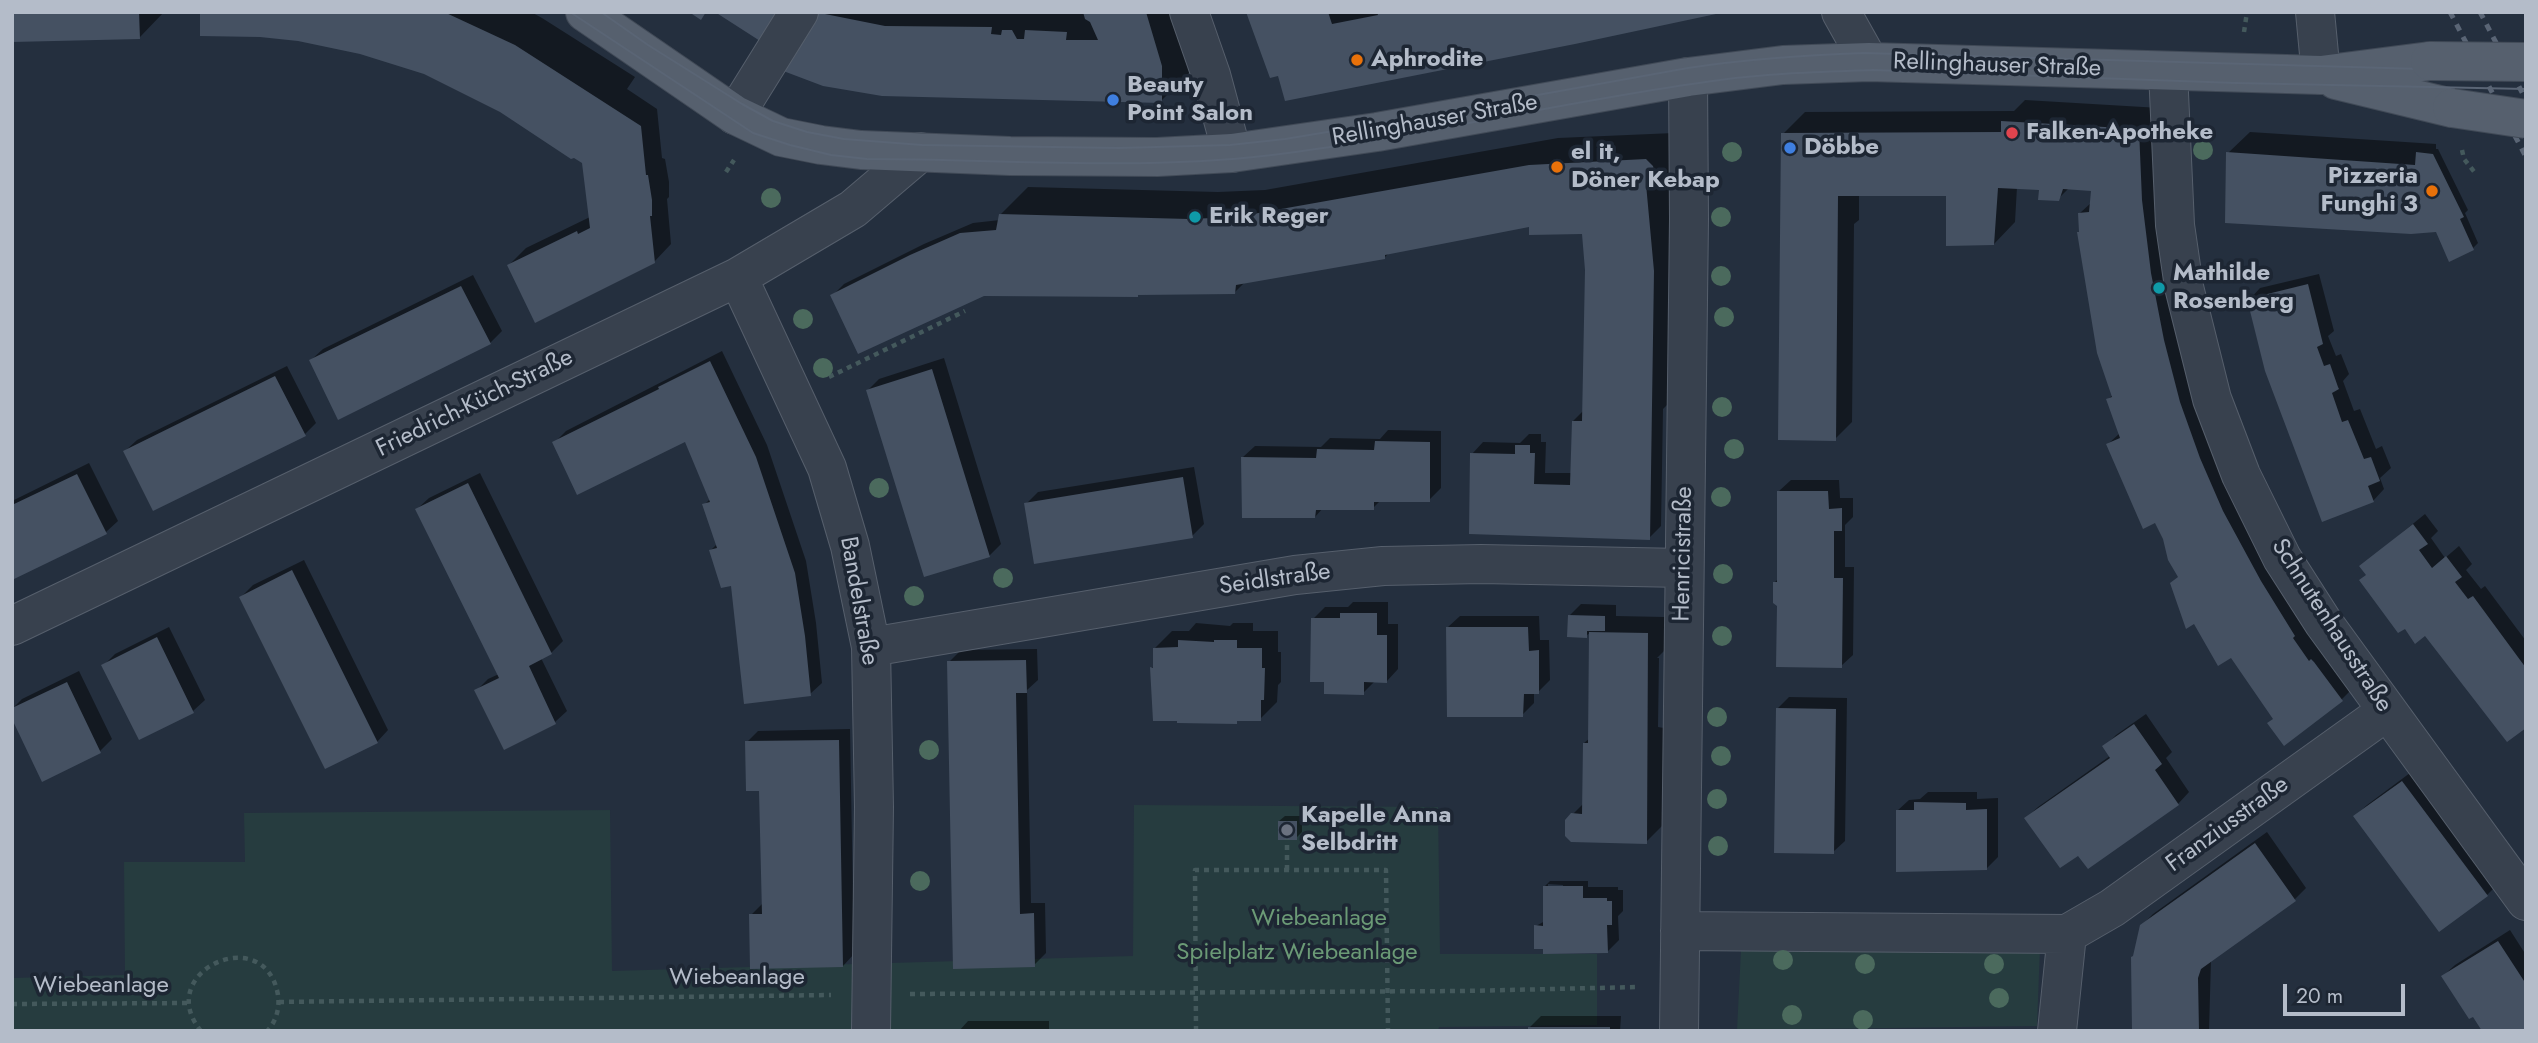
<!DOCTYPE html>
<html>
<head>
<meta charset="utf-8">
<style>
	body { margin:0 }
	#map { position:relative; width:2538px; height:1043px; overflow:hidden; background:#242f3e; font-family:Jost,sans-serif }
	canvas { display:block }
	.frame { position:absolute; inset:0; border:14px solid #b4bcc9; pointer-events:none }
	.scale { position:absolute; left:2283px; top:984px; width:122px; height:32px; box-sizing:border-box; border:4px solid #b4bcc9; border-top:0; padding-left:9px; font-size:21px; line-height:24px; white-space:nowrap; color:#b4bcc9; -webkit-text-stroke:5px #1d2633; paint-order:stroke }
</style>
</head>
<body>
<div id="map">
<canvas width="2538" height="1043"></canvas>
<div class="frame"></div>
<div class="scale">20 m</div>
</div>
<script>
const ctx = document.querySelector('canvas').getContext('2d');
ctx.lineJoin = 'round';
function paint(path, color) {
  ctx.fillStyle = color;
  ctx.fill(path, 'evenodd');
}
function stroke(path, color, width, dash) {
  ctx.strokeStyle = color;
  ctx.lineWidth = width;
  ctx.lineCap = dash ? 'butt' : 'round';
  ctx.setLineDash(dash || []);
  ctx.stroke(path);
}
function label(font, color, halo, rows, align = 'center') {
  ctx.font = font + ' Jost,sans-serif';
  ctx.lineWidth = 7;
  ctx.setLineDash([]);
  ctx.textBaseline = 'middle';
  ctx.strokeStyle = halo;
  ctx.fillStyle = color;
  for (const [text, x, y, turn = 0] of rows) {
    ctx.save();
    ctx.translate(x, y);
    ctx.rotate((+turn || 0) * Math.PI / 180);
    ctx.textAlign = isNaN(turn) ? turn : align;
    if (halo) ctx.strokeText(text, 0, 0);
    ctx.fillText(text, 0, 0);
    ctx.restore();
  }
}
const green = new Path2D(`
	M1134 805 1438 807 1440 954H1597V1025L1439 1027 1438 1031H1136L1135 1029 12 1031V978L125 975 124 862H245L244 813 610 810 612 971 1133 956Z
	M2040 947 2037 1026 1737 1030 1741 950Z`);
const shadow = new Path2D(`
	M12 12H164L140 37Z
	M202 12H531L542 18 635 77 627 89 657 109 662 158 665 159 669 182V197L667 199 671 244 654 262 509 265 526 248 590 217 584 162 501 111 444 81 394 61Z
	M817 12H1182L1189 38V73L1161 101 882 94Z
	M1248 12H1719L1387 79 1279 74Z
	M2025 100 2160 108 2184 316 2353 688 2341 700 2275 718 2180 576 2156 521 2108 444 2120 433 2108 399 2113 395 2080 213 2092 202 2093 189 2069 188 2058 199 2040 189 2017 187 2015 222 1994 244 1948 194H1859V220L1854 224 1852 422 1835 439 1783 134 1805 112 2014 111Z
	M2250 132 2436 144V149H2438L2468 210 2465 213 2478 243 2473 248 2437 230 2228 153Z
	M1674 133 1679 393 1663 409 1661 526 1649 538 1471 532 1472 454 1483 442 1520 443 1529 434H1541V442H1546L1545 473H1572L1573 421 1584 410 1587 270 1584 233 1530 225 1389 253 1385 257 1245 282 1235 292 832 296 844 284 924 244 973 223 1000 220V215L1028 187 1218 192 1265 190 1558 138Z
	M2319 274 2334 331 2328 336 2336 356 2341 354 2349 374 2343 381 2354 411 2360 409 2376 449 2382 446 2391 468 2380 478 2384 489 2373 501 2249 300 2260 288Z
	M473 275 502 331 490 343 311 360 323 349Z
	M722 351 767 445 806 561 816 623 822 683 810 694 732 584 711 550 717 544 704 505 711 498 686 440 554 443 566 431Z
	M944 358 1001 544 989 556 868 390 879 379Z
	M287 366 316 423 305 434 125 451 137 440Z
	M1388 430 1441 431V488L1429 500H1381L1373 508H1323L1315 517 1243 457 1255 446 1321 447 1330 438 1380 439Z
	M89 463 118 521 106 532 12 578V501Z
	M1194 467 1204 524 1192 536 1026 504 1038 492Z
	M480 473 563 641 551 653 541 658 567 711 555 722 505 748 476 691 488 679 499 674 417 509 429 498Z
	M1791 480H1839L1840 498H1853V517L1845 525V567H1854L1853 655 1841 666 1778 602 1775 582 1778 579 1779 491Z
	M2425 514 2438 531 2431 538 2445 558 2459 546 2472 564 2466 570 2481 589 2485 586 2526 641V726L2426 634 2361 566Z
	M304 560 388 730 377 742 241 597 253 585Z
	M1353 602H1388V624H1398V669L1387 681H1375L1363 693 1313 619 1325 607H1348Z
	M1581 604 1616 605V616L1665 617V650L1657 658H1659L1658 727 1664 728 1663 825 1646 842 1566 821 1584 803V743L1590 738 1591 632 1586 636 1569 616Z
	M1460 616H1539L1540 640H1549L1550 680 1538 692H1534V703L1522 715 1448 627Z
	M1196 623 1230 626 1233 623H1253V631H1278V652H1281V682L1278 685 1277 702 1260 719H1239L1236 722 1152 668 1155 665V648L1172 631H1189Z
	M169 627 205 700 193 711 139 738 103 666 115 654Z
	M1037 649 1038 680 1027 690 1031 903H1045L1046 953 1034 965 955 967 949 662 961 650Z
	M79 671 112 739 100 751 43 780 12 709 22 699Z
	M1789 697 1847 698 1845 841 1833 852 1777 709Z
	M2146 714 2172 752 2166 758 2189 792 2178 804 2026 818 2038 807 2110 756 2104 747 2116 735Z
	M850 729 854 954 843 966 751 915 763 903 761 789 747 742 758 731Z
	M2414 770 2498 884 2487 895 2355 816 2367 805Z
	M1928 792H1977V799L1998 798V857L1986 869 1897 811 1909 800 1920 799Z
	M1285 816H1302V832L1296 838 1279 821Z
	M2267 832 2306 888 2294 900 2211 960 2209 1031H2134L2141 926 2153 914Z
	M1550 881H1588V887H1618V890H1623V911L1618 916 1619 940 1607 952 1536 926 1545 921 1544 887ZM1548 884 1563 885V888H1548Z
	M2510 930 2526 955V1031L2443 976 2455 965Z
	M1541 1016H1621L1620 1031H1530V1027Z
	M968 1021H1049V1031H959Z`);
const building = new Path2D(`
	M12 12H139L140 39 12 42Z
	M200 12H444L515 45 641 126 646 175H648L652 200V216H650L655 263 535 323 507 265 577 231 578 234 590 228 582 163 574 158 571 159 500 112 424 74 360 54 298 41 260 37 200 36Z
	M689 12H706L701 20Z
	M715 12H794L771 48Z
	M815 12 885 26 992 27 991 34 1001 35 1002 30H1012L1017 39H1024L1025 30 1067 32 1066 40H1098L1090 22 1085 19 1083 12H1146L1162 66V103L882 96 823 86 778 69Z
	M1246 12H1328L1332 24 1378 15 1377 12 1716 14 1575 44 1285 101 1278 76 1270 78Z
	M2001 121 2139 129 2142 200 2151 273 2164 340 2180 402 2200 458 2223 511 2261 581 2295 636 2293 638 2309 661 2311 659 2314 662 2343 701 2284 746 2267 723 2273 719 2231 658 2218 666 2194 624 2186 629 2170 583 2178 577 2168 560 2163 539 2155 523 2143 529 2106 444 2120 438 2106 399 2112 397 2097 353 2077 232H2079L2078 213 2089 212 2091 191 2063 189 2059 201 2038 200 2039 190 1998 188 1994 245 1946 246V196H1838L1836 441 1778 440 1781 133 2001 132Z
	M2226 152 2415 165 2416 152 2433 154 2464 217 2460 219 2474 250 2449 262 2436 232 2411 234 2225 223Z
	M1646 159 1653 166 1655 174 1653 180 1646 184 1654 271 1650 540 1469 534 1470 453 1515 454V445H1530V453H1535L1534 484 1570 485 1572 421H1582L1585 270 1582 234 1529 235V227L1385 255V259L1236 285 1235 294 1138 295V297L984 296 858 354 830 295 910 255 960 233 996 230 999 214 1189 219 1236 217 1529 165Z
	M2308 284 2323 344 2317 347 2324 366 2330 364 2338 387 2339 389 2332 393 2342 422 2348 420 2364 459 2371 457 2380 481 2368 486 2374 502 2322 522 2265 371 2247 299Z
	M461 286 491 344 338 420 309 360Z
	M710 361 756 457 795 573 805 636 811 696 744 704 731 586 721 588 709 550 717 548 702 504 710 502 685 442 577 495 552 442 659 389 658 387Z
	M932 369 990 557 924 577 866 390Z
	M275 376 306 436 153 511 123 451Z
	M1375 441 1430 442V502H1374V510H1316L1315 518H1242L1241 457 1316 458 1317 449 1374 450Z
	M77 474 107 534 12 580V505Z
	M1183 477 1193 538 1034 564 1024 503Z
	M468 483 552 654 529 666 556 724 504 750 474 690 499 678 415 509Z
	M1777 491H1828L1829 509 1842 508V531H1834V578H1843L1842 668 1776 667 1777 606 1773 603V582H1777Z
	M2413 524 2428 544 2419 550 2432 568 2446 556 2462 577 2455 582 2468 599 2473 596 2526 668V728L2507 742 2425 636 2415 644 2405 629 2398 633 2359 580 2366 575 2359 566Z
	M292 570 378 743 325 769 239 597Z
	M1340 613H1377V635H1387V683L1364 682V695L1324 694V682H1310L1311 618H1340Z
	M1568 615 1605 616V631H1587V638L1567 637Z
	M1446 627H1528L1529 651 1539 650V694H1524L1523 717H1447Z
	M1589 632 1648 633 1647 844 1571 842 1565 836V820L1571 813 1582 814 1583 743H1588Z
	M157 637 194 713 139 740 101 665Z
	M1178 640 1214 642V640H1237V648H1262V668H1265L1264 700H1261V721H1237V724L1177 723V721H1153L1150 667 1153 668V648L1178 647Z
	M1026 660 1027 693H1016L1020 914 1034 913 1035 967 953 969 947 661Z
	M67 682 101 753 42 782 12 719V708Z
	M1776 708 1836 709 1834 854 1774 853Z
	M2134 724 2162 764 2155 770 2179 805 2088 869 2078 856 2060 868 2024 818 2110 758 2102 746Z
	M839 740 843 967 750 969 749 914H762L759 791H746L745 741Z
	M2402 781 2488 896 2439 932 2353 816Z
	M1914 802 1966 803V810L1987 809V870L1896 872V810H1914Z
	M1278 821H1297V840H1278Z
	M2255 843 2296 901 2201 969 2198 978 2199 1031H2132L2131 957 2133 956 2140 925Z
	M1543 886H1583V898H1607V901H1612V925H1607L1608 953 1543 954V949H1534V925L1543 926Z
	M2498 941 2526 984V1031H2482L2473 1017 2469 1019 2441 976Z
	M1528 1027H1610V1031H1528Z`);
const path = new Path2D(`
	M2244 32 2247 12
	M2462 150 2464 159 2476 174
	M726 172 734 160
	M829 377 965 311
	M1287 870V839
	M910 994 1464 991 1639 987
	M279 1002 831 995
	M12 1004 190 1003
	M201 1031C152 972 265 920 278 995 280 1008 276 1022 267 1031
	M1196 1031 1195 870H1386L1388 1031`);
const minor = new Path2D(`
	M1189 12 1211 75 1232 153
	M1841 12 1869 62
	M2315 12 2321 75
	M2168 71 2175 225 2184 287 2212 399 2241 475 2282 558 2323 622 2526 901
	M735 115 799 12
	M738 277 827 468 850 546 871 647 874 807 871 1031
	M12 626 738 277 853 209 920 152
	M871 647 1295 575 1383 566 1481 564 1683 568
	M1680 931 2067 934 2112 908 2387 711
	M1679 1031 1689 219 1688 77
	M2057 1031 2067 934`);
const major = new Path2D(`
	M585 12 735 115 781 137 821 145 861 150 1010 156 1157 157 1232 153 1377 132 1688 77 1783 65 1869 62 2321 75 2430 61
	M2336 80 2452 108`);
const tram = new Path2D(`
	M570 12 753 133 790 145 831 155 867 159C1008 159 1148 172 1288 153 1433 134 1575 99 1720 80 1771 73 1822 72 1873 70L2236 83 2526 89
	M601 12 648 45 742 104 773 121 807 132 844 139 922 145 1119 148 1230 145 1285 139 1376 124 1688 68C1747 59 1805 55 1864 53L2526 72`);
const rail = new Path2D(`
	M2450 12 2526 157
	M2480 12 2526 100`);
const majorBridge = new Path2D(`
	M2430 61 2526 62
	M2452 108 2526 119`);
const trees = [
	[2203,150],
	[1732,152],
	[771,198],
	[1721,217],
	[1721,276],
	[1724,317],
	[803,319],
	[823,368],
	[1722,407],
	[1734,449],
	[879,488],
	[1721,497],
	[1723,574],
	[1003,578],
	[914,596],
	[1722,636],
	[1717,717],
	[929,750],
	[1721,756],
	[1717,799],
	[1718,846],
	[920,881],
	[1783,960],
	[1865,964],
	[1994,964],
	[1999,998],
	[1792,1015],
	[1863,1020]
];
const markers = [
	[1357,60,7,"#e8710a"],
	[1113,100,7,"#3f7fe0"],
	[2012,133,7,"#e0444e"],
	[1790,148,7,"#3f7fe0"],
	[1557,167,7,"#e8710a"],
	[2432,191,7,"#e8710a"],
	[1195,217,7,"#0f9aa8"],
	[2159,288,7,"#0f9aa8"],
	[1287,830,7,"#6b7280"]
];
const poiNames = [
	["Aphrodite",1371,60],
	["Beauty",1127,86],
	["Point Salon",1127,114],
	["Falken-Apotheke",2026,133],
	["Döbbe",1804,148],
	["el it,",1571,153],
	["Döner Kebap",1571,181],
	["Pizzeria",2418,177,"right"],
	["Funghi 3",2418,205,"right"],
	["Erik Reger",1209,217],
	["Mathilde",2173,274],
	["Rosenberg",2173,302],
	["Kapelle Anna",1301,816],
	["Selbdritt",1301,844]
];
const streetNames = [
	["Rellinghauser Straße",1997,66,2],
	["Rellinghauser Straße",1435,121,-10],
	["Friedrich-Küch-Straße",475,404,-26],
	["Henricistraße",1684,554,-89],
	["Seidlstraße",1275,580,-8],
	["Bandelstraße",858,601,80],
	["Schnutenhausstraße",2331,626,57],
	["Franziusstraße",2228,825,-36],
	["Wiebeanlage",737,978],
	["Wiebeanlage",101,986]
];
const parkNames = [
	["Wiebeanlage",1319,919],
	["Spielplatz Wiebeanlage",1297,953]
];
paint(green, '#263c3f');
paint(shadow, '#0007');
paint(building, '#455162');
stroke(minor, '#565f6c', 40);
stroke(major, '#414a57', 40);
stroke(path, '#44595c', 4.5, [5, 5]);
stroke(minor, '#38414e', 38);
stroke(major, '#56606e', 38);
stroke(tram, '#5a6575', 2);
stroke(rail, '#5a6575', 5, [7, 7]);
stroke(majorBridge, '#414a57', 40, []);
stroke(majorBridge, '#56606e', 38);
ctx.fillStyle = '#4b6a5d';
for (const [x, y] of trees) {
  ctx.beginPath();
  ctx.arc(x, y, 10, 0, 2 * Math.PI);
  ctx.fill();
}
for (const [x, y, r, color] of markers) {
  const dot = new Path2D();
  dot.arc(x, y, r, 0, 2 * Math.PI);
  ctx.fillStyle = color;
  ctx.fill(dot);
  stroke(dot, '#1d2633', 2.5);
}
label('bold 24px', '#b4bcc9', '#1d2633', poiNames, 'left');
label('24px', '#b4bcc9', '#1d2633', streetNames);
label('24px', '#6b9a76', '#1d2633', parkNames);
</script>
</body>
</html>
